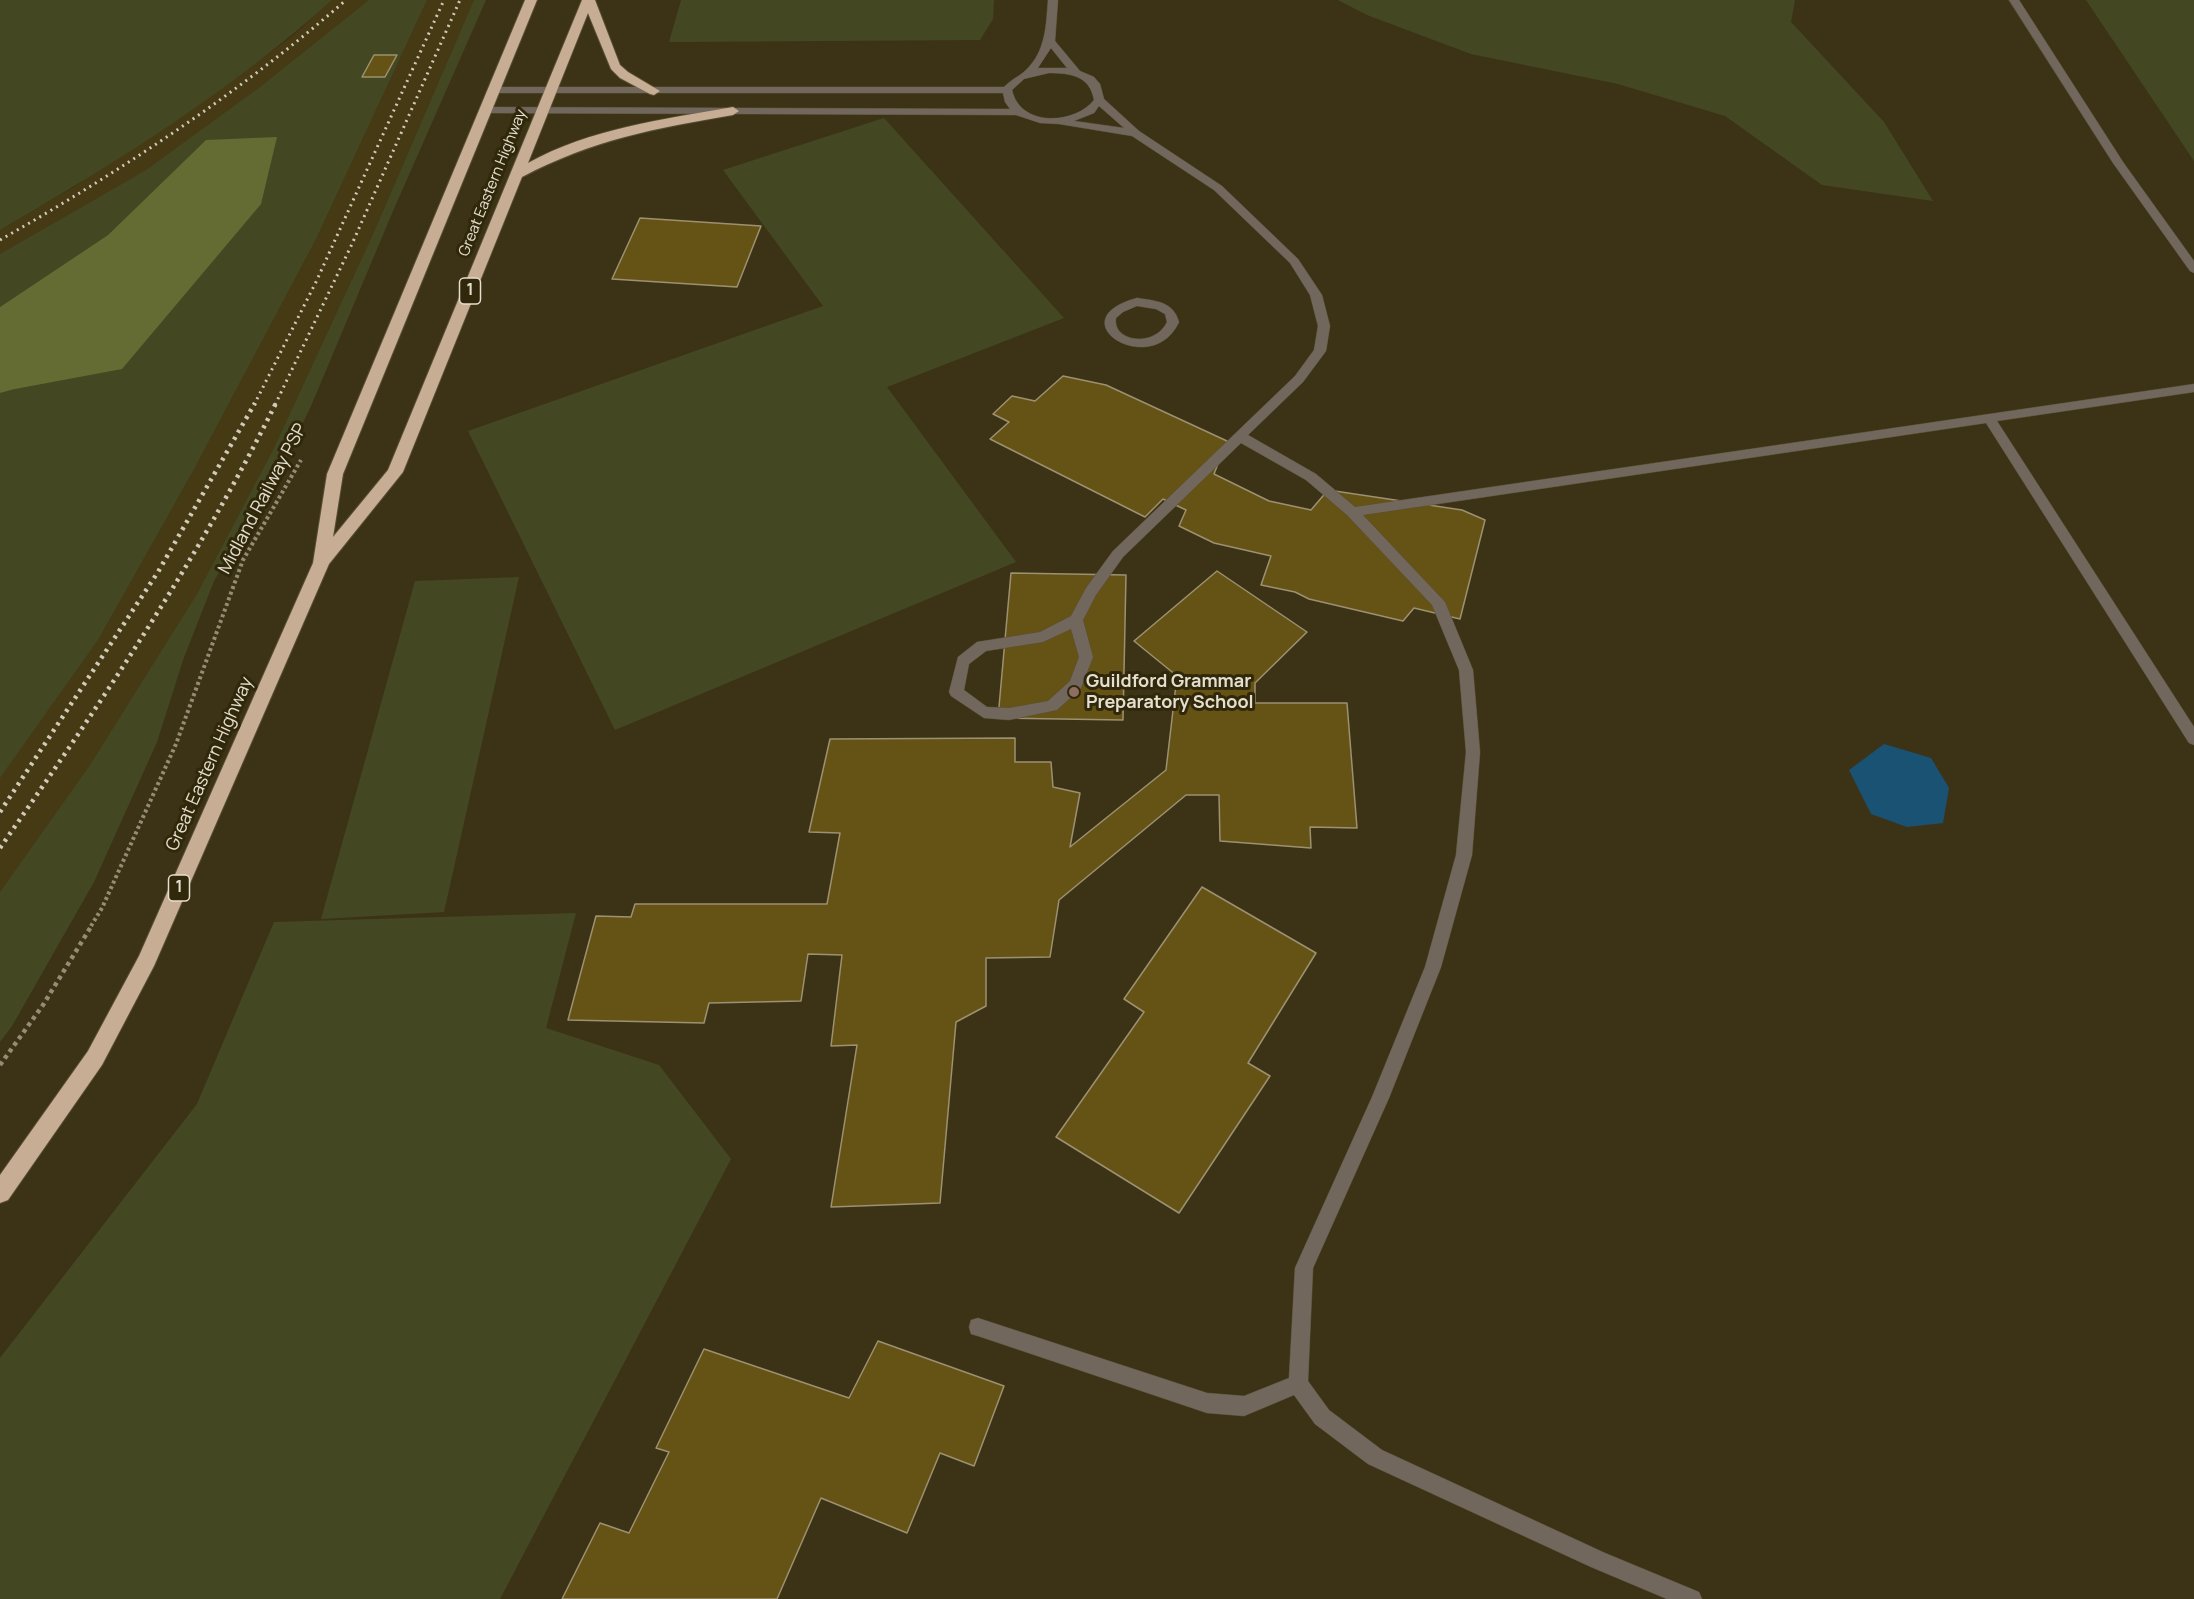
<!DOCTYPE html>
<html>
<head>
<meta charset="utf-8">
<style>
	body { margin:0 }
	canvas { display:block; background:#3c3215 }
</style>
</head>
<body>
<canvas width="2194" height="1599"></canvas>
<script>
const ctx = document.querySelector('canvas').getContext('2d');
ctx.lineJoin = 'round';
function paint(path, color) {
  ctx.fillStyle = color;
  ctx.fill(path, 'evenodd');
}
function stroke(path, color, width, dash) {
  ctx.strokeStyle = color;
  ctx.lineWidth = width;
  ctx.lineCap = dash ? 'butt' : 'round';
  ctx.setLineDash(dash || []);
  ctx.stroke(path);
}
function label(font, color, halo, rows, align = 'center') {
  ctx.font = font + ' Manrope,sans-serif';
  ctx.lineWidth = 6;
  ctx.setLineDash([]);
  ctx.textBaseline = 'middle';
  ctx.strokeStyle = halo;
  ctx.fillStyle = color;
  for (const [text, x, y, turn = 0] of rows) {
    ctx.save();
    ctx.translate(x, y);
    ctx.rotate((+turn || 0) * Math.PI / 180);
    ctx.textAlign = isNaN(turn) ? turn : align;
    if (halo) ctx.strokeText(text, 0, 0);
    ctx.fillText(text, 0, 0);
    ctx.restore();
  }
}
const built = new Path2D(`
	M332 0H369L260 87 146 170 0 254V230L74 187 212 95 289 39Z
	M427 0H474L374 232 274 448 197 594 90 765 0 892V778L98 640 193 471 316 239Z`);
const green = new Path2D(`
	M0 0H332C232 90 116 163 0 230Z
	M369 0H427L316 239 193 471 98 640 0 778V393L15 389 206 140 108 235 0 307V254L146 170 260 87Z
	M474 0H486L393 211 311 406 279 473 214 581 183 660 157 742 94 882 12 1026 0 1042V892L90 765 197 594 274 448 374 232Z
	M681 0H994L993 19 980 40 669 42Z
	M1338 0H1795L1791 22 1884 122 1933 201 1822 185 1725 116 1618 84 1471 54 1367 15Z
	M2086 0H2194V161Z
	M884 118 1064 318 887 387 1016 562 615 730 468 431 823 306 723 170Z
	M519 577 444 912 321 919 415 581Z
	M576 913 546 1028 659 1065 731 1159 500 1599H0V1358L197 1104 274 922Z`);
const forest = new Path2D(`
	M277 137 261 204 122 369 15 389 0 393V307L108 235 206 140Z`);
const water = new Path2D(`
	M1884 744 1931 758 1949 788 1943 823 1907 827 1871 814 1849 770Z`);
const building = new Path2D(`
	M374 55H397L385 77H362Z
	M640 218 761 226 737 287 612 279Z
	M1063 376 1106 385 1227 441 1214 474 1269 501 1311 510 1328 490 1462 510 1485 520 1460 619 1414 608 1403 621 1309 599 1295 592 1261 585 1271 556 1214 543 1179 526 1186 510 1163 499 1145 517 990 439 1009 422 993 414 1012 396 1035 401Z
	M1217 571 1307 632 1255 683V703H1347L1357 828 1310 827 1311 848 1220 841 1219 795H1186L1059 900 1050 957 986 958V1006L956 1022 940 1203 831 1207 857 1045 831 1046 842 955 808 954 801 1001 709 1003 704 1023 568 1020 596 916 631 917 635 904H827L840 833 809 832 830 739 1015 738V762H1051L1053 787 1080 793 1070 847 1166 770 1177 676 1134 641Z
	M1011 573 1126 575 1123 720 998 718Z
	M1202 887 1316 953 1248 1063 1270 1076 1179 1213 1056 1137 1144 1012 1124 999Z
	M878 1341 1004 1386 974 1466 940 1453 907 1533 821 1498 777 1599H562L600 1523 629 1533 669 1452 656 1448 704 1349 849 1398Z`);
const pathFar1 = new Path2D(`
	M91 926 102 908 176 744 243 560 301 460`);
const path = new Path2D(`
	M0 1065 43 1005 92 925`);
const lane = new Path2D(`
	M1048 0H1058L1055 41 1080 71 1094 77 1100 84 1104 99 1139 131 1222 186 1298 259 1322 295 1330 326 1326 351 1303 382 1248 435 1316 474 1355 507 2194 384V392L1997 421 2194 727V745L2189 743 1986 423 1363 515 1445 602 1473 670 1480 752 1472 855 1441 967 1389 1098 1313 1268 1308 1381 1329 1410 1382 1450 1605 1553 1699 1592 1702 1599H1667L1591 1567 1368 1464 1315 1424 1294 1395 1244 1416 1207 1413 978 1336 971 1334 969 1327 971 1320 978 1318 1207 1393 1244 1396 1289 1378 1295 1268 1372 1097 1425 967 1456 855 1466 752 1459 670 1432 605 1347 515 1306 480 1241 443 1123 557 1096 595 1083 620 1093 657 1081 688 1057 710 1009 720 984 718 951 696 949 692 958 657 977 642 1040 632 1071 616 1086 588 1113 551 1295 376 1314 350 1318 326 1310 295 1290 263 1214 190 1132 136 1059 124 1040 123 1016 115 486 113 481 110 486 107 1010 109 1005 102 1003 93H495L490 90 495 87H1004C1013 78 1020 76 1026 70 1046 51 1046 25 1048 0ZM1051 48 1067 68H1038ZM1049 73C1071 73 1090 76 1094 100 1074 125 1020 127 1012 90L1024 79ZM1099 106 1124 128 1074 121 1094 113ZM1071 629 1079 657 1070 681 1048 701 1009 708 987 707 964 690 969 664 986 651 1043 642Z
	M2009 0H2019L2123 162 2194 261V273L2190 271 2113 163Z
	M1137 298C1156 301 1173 301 1179 322 1152 381 1055 320 1137 298ZM1137 306 1156 309 1165 314 1167 322C1155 348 1112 342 1116 318L1123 312Z`);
const highway = new Path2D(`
	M525 0H537L343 474 333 537 388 470 582 0H595L620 65 628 72 660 91 654 95 650 94 620 78 611 69 588 13 528 163C589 129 664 119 733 107L739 111 733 115C656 128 592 140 522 177L403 472 329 564 154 966 102 1065 8 1200 0 1203V1175L88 1051 139 956 313 563 327 474Z`);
const railFar1 = new Path2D(`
	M0 240C121 171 241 92 346 0
	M254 405 316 282 444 0
	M275 405 352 244 460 0`);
const rail = new Path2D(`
	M0 812 158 572 255 403
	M0 848C100 704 198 560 276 403`);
const markers = [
	[1074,692,6,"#8d6e63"]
];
const farStreetnames = [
	["Great Eastern Highway",493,183,-68]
];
const shields = [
	[470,291,21],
	[179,888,21]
];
const shieldNames = [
	["1",470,291],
	["1",179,888]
];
const streetNames = [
	["Midland Railway PSP",263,499,-62],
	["Great Eastern Highway",210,764,-66]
];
const poiNames = [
	["Guildford Grammar",1086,682],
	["Preparatory School",1086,703]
];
paint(built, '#463a15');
paint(green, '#434823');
paint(forest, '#656c33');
paint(water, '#1a5274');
paint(building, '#655316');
stroke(building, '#9c9171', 1.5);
stroke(lane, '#574e33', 1);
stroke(highway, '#574e33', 2);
stroke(pathFar1, '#948d76', 4, [3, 3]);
stroke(path, '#948d76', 4.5, [4, 4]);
paint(lane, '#72675d');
paint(highway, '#c7ad94');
stroke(railFar1, '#d1cbb9', 3, [2, 4.5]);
stroke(rail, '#d1cbb9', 4.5, [3, 5]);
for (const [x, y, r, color] of markers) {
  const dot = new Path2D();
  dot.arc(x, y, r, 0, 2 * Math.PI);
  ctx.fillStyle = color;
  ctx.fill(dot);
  stroke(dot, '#31280b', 2);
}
label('15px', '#e4dfce', '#31280b', farStreetnames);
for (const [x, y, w] of shields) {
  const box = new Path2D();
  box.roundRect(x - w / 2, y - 13, w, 26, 4.5);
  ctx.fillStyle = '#31280b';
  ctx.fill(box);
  stroke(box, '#e4dfce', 1.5);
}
label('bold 16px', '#e4dfce', null, shieldNames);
label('18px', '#e4dfce', '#31280b', streetNames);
label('bold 18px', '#e4dfce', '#31280b', poiNames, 'left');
</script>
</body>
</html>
